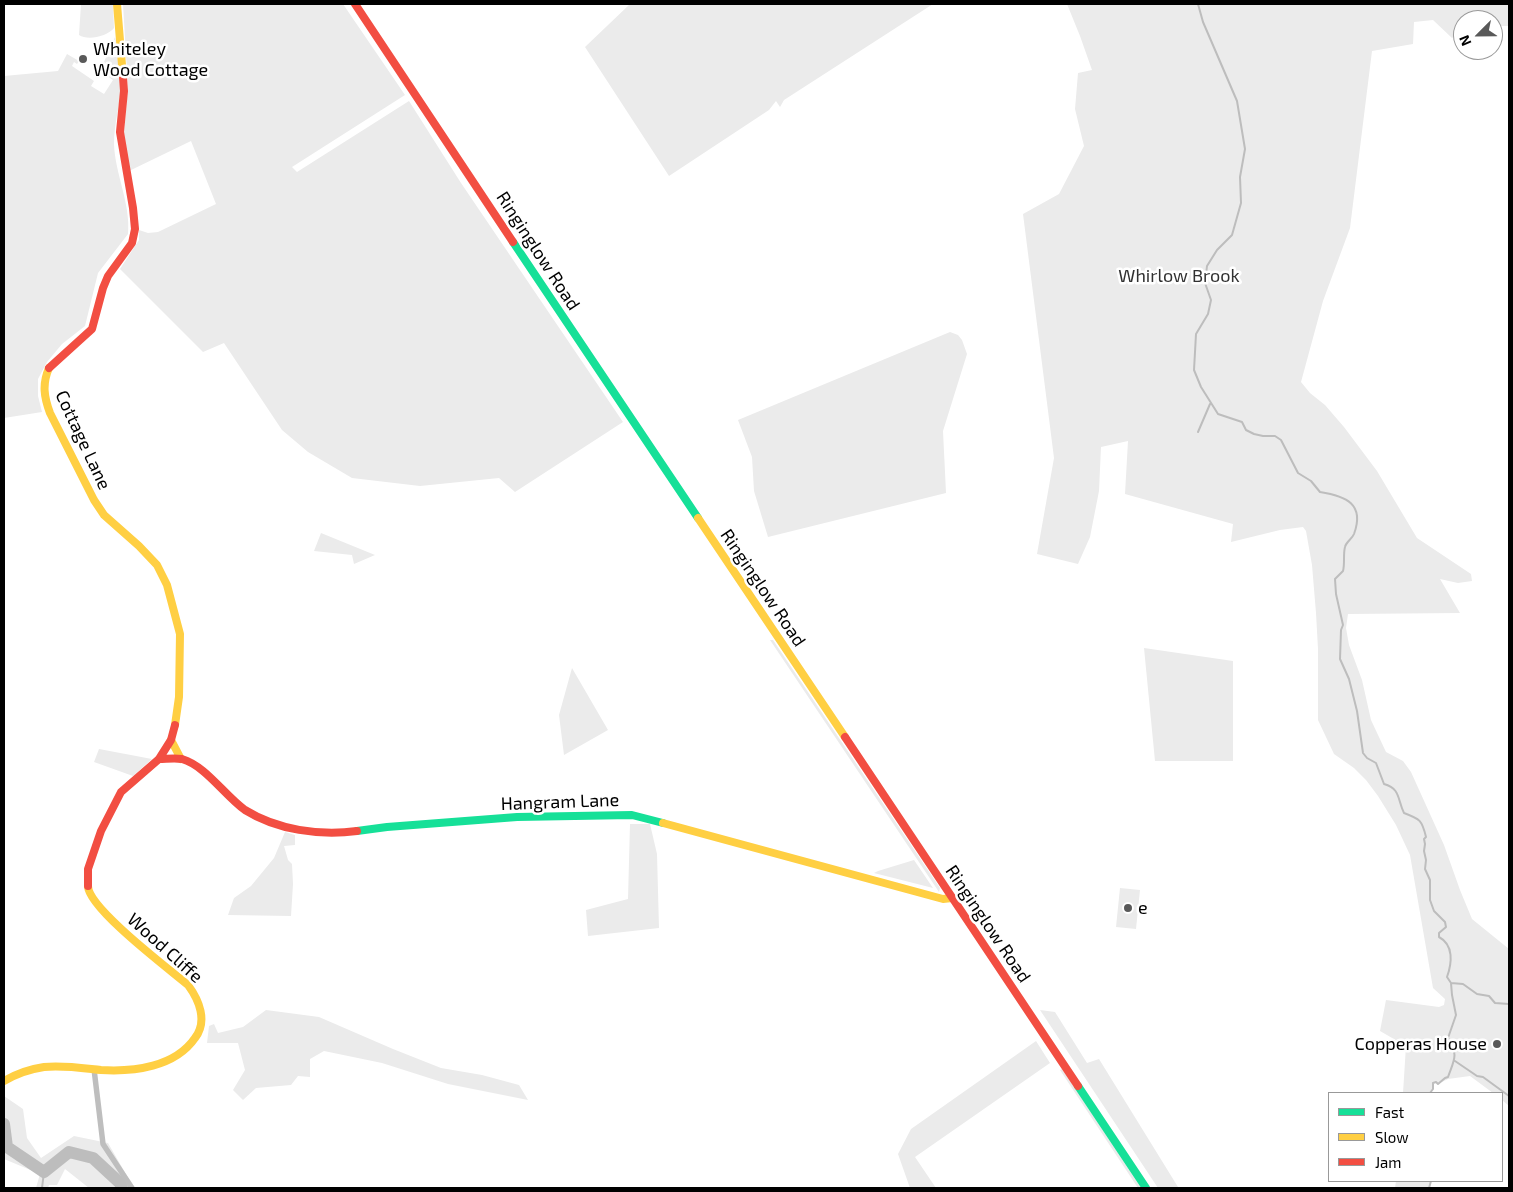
<!DOCTYPE html>
<html>
<head>
<meta charset="utf-8">
<style>
	body { margin:0 }
	#map { position:relative; width:1513px; height:1192px; overflow:hidden; background:#fff; font-family:"Exo 2",sans-serif }
	canvas { display:block }
	.frame { position:absolute; inset:0; border:5px solid #000; pointer-events:none }
	.legend { position:absolute; left:1328px; top:1092px; width:175px; height:90px; box-sizing:border-box; background:#fff; border:1px solid #999; margin:0; padding:6px 9px; list-style:none; font-size:15px; color:#000 }
	.legend li { display:flex; align-items:center; gap:10px; height:25px }
	.legend b { width:25px; border:1px solid #999 }
	.north { position:absolute; left:1453px; top:10px; width:50px; height:50px; box-sizing:border-box; background:#fff; border:1px solid #999; border-radius:50%; rotate:247deg; font-size:14px; font-weight:700; line-height:20px; text-align:center; color:#000 }
	.north::after { content:''; display:block; margin:auto; width:18px; height:22px; background:#595959; clip-path:polygon(50% 0,100% 100%,50% 72%,0 100%) }
</style>
</head>
<body>
<div id="map">
<canvas width="1513" height="1192"></canvas>
<div class="frame"></div>
<ul class="legend">
<li><b style="height:6px;background:#16e098"></b>Fast</li>
<li><b style="height:6px;background:#ffcf43"></b>Slow</li>
<li><b style="height:6px;background:#f24e42"></b>Jam</li>
</ul>
<div class="north">N</div>
</div>
<script>
const ctx = document.querySelector('canvas').getContext('2d');
ctx.lineJoin = 'round';
function paint(path, color) {
  ctx.fillStyle = color;
  ctx.fill(path, 'evenodd');
}
function stroke(path, color, width, dash) {
  ctx.strokeStyle = color;
  ctx.lineWidth = width;
  ctx.lineCap = dash ? 'butt' : 'round';
  ctx.setLineDash(dash || []);
  ctx.stroke(path);
}
function label(font, color, halo, rows, align = 'center') {
  ctx.font = font + ' "Exo 2",sans-serif';
  ctx.lineWidth = 5;
  ctx.setLineDash([]);
  ctx.textBaseline = 'middle';
  ctx.strokeStyle = halo;
  ctx.fillStyle = color;
  for (const [text, x, y, turn = 0] of rows) {
    ctx.save();
    ctx.translate(x, y);
    ctx.rotate((+turn || 0) * Math.PI / 180);
    ctx.textAlign = isNaN(turn) ? turn : align;
    if (halo) ctx.strokeText(text, 0, 0);
    ctx.fillText(text, 0, 0);
    ctx.restore();
  }
}
const green = new Path2D(`
	M81 4H113L114 28C108 36 88 41 79 35Z
	M123 4H343L405 95 292 167 297 172 409 101 461 183 623 422 515 492 499 478 420 486 352 478 308 452 282 430 224 343 203 352 120 269 139 240V230L148 233 158 232 216 204 191 141 129 171 124 133 128 89Z
	M630 4H933L784 100 780 107 776 101 769 110 669 176 585 47Z
	M1067 4H1509V26H1493V20H1463V30L1452 38 1433 20 1414 22 1413 44 1372 51 1350 228 1323 301 1301 382 1310 393 1325 405 1344 427 1377 471 1417 538 1471 574 1472 581 1458 583 1440 579 1460 613 1348 614 1346 628 1349 645 1362 680 1371 720 1386 752 1403 761 1411 772 1444 845 1460 890 1472 919 1509 949V1106L1502 1100V1093H1493L1470 1076 1448 1079 1438 1084 1436 1082 1433 1083V1089L1430 1093H1403L1406 1046 1380 1031 1386 1000 1439 1007 1444 1005 1445 999 1433 988 1410 855 1396 825 1378 796 1366 780 1354 768 1334 754 1318 720V649L1316 613 1312 565 1306 531 1303 527 1280 530 1231 542 1233 524 1125 494 1128 441 1101 447 1099 491 1090 537 1078 564 1037 554 1054 458 1023 214 1059 194 1084 146 1075 109 1078 73 1092 70 1080 36Z
	M115 37C117 53 121 70 121 86 120 105 114 124 114 144 115 174 131 204 128 234L98 273 85 326 62 344 47 362 38 379V396L42 412 4 418V76L58 71 67 54 79 61 77 64 74 62 72 66 94 81 91 86 104 94 113 80 100 71Z
	M950 332 958 335 962 340 967 354 943 431 946 493 768 537 754 491 752 457 738 420Z
	M321 533 375 555 354 564 352 555 314 551Z
	M770 640H773L940 888 939 892Z
	M1144 648 1233 661V761H1155Z
	M572 668 608 730 564 755 559 715Z
	M99 749 152 759 133 776 94 762Z
	M630 824H650L657 854 659 928 588 936 586 910 628 899Z
	M285 832 295 835V845L284 846 288 860 292 864 293 884 291 916 228 915 234 898 251 886 274 858Z
	M914 860 933 888 874 873 878 871Z
	M1120 888 1140 890 1136 929 1116 927Z
	M266 1010 319 1017 393 1049 441 1068 482 1075 519 1085 528 1100 448 1084 382 1063 324 1051 310 1059V1077L298 1076 291 1085 256 1088 243 1100 233 1090 245 1070 238 1043H207L209 1026 214 1024 218 1033 243 1027Z
	M1040 1010 1055 1012 1087 1063 1099 1059 1178 1187 1174 1188H1158Z
	M1036 1041 1050 1063 915 1157 936 1188H910L898 1154 911 1129Z
	M1062 1069 1141 1188H1138L1060 1070Z
	M4 1096 23 1109 27 1138 41 1158 74 1136 108 1143 134 1188H89L65 1169 57 1185H49L48 1188H36L40 1174 4 1159Z
	M1396 1181H1431L1429 1188H1395Z`);
const stream = new Path2D(`
	M1198 4 1203 22 1237 101 1245 149 1240 177 1241 203 1232 235 1217 250 1207 266 1205 283 1211 300 1208 314 1196 334 1194 370 1201 387 1218 414 1242 422 1246 430 1254 434 1263 436H1275L1281 440 1298 473 1311 481 1320 492C1346 496 1365 504 1354 534 1352 539 1346 542 1345 547 1343 554 1345 564 1343 571L1335 579 1336 594 1343 625 1341 630 1340 659 1349 679 1357 711 1363 753 1367 758 1376 763 1384 784C1401 789 1397 799 1404 813 1420 819 1422 820 1426 837L1424 839 1425 844 1424 851 1426 860 1425 869 1430 880V900L1434 911 1445 922 1446 927 1439 933V937C1454 945 1452 963 1447 977L1451 983 1452 995 1456 1015 1448 1038C1459 1055 1454 1060 1448 1077L1445 1078 1438 1084 1436 1082 1433 1083V1089L1430 1093
	M1198 432 1210 404
	M1451 983 1463 984 1477 994 1489 996 1495 1003 1509 1004
	M1455 1061 1477 1076 1483 1077 1509 1096
	M42 1188 44 1172
	M1429 1188 1431 1181`);
const river = new Path2D(`
	M4 1124 7 1147 44 1172 69 1152 93 1158 120 1183 122 1188`);
const street = new Path2D(`
	M94 1069 103 1144 132 1188`);
const fast = new Path2D(`
	M513 242 698 518
	M357 831 387 827 517 817 632 815 663 823
	M1078 1086 1146 1188`);
const slow = new Path2D(`
	M117 4 123 77
	M49 368C42 384 44 397 50 413L94 500 104 515 139 546 157 565 167 585 180 634 179 697 175 725
	M698 518 845 737
	M171 740 181 759
	M663 823 943 899 952 898
	M4 1081C16 1074 30 1069 44 1067 63 1065 82 1068 101 1070 134 1072 175 1067 195 1038 208 1021 199 1000 188 985 169 969 88 908 88 886`);
const jam = new Path2D(`
	M355 4 513 242
	M49 368 92 329 103 288 108 276 132 243 135 229 133 208 120 132 124 91 123 77
	M845 737 1078 1086
	M159 759C166 759 175 758 182 759 206 766 225 796 245 810 277 830 320 836 357 831
	M88 886V869L101 831 121 792 159 759 171 740 175 725`);
const markers = [
	[83,59,5,"#595959"],
	[1128,908,5,"#595959"],
	[1497,1044,5,"#595959"]
];
const poiNames = [
	["Whiteley",93,49],
	["Wood Cottage",93,70],
	["e",1138,908],
	["Copperas House",1487,1044,"right"]
];
const streetNames = [
	["Ringinglow Road",538,251,57],
	["Cottage Lane",83,440,65],
	["Ringinglow Road",763,588,56],
	["Hangram Lane",560,802,-2],
	["Ringinglow Road",988,924,56],
	["Wood Cliffe",165,948,42]
];
const parkNames = [
	["Whirlow Brook",1179,276]
];
paint(green, '#ebebeb');
stroke(stream, '#bdbdbd', 2);
stroke(river, '#bdbdbd', 12);
stroke(street, '#bebebe', 5.5);
stroke(fast, '#16e098', 8);
stroke(slow, '#ffcf43', 8);
stroke(jam, '#f24e42', 8);
for (const [x, y, r, color] of markers) {
  const dot = new Path2D();
  dot.arc(x, y, r, 0, 2 * Math.PI);
  ctx.fillStyle = color;
  ctx.fill(dot);
  stroke(dot, '#fff', 2);
}
label('18px', '#000', '#fff', poiNames, 'left');
label('18px', '#000', '#fff', streetNames);
label('18px', '#313131', '#fff', parkNames);
</script>
</body>
</html>
